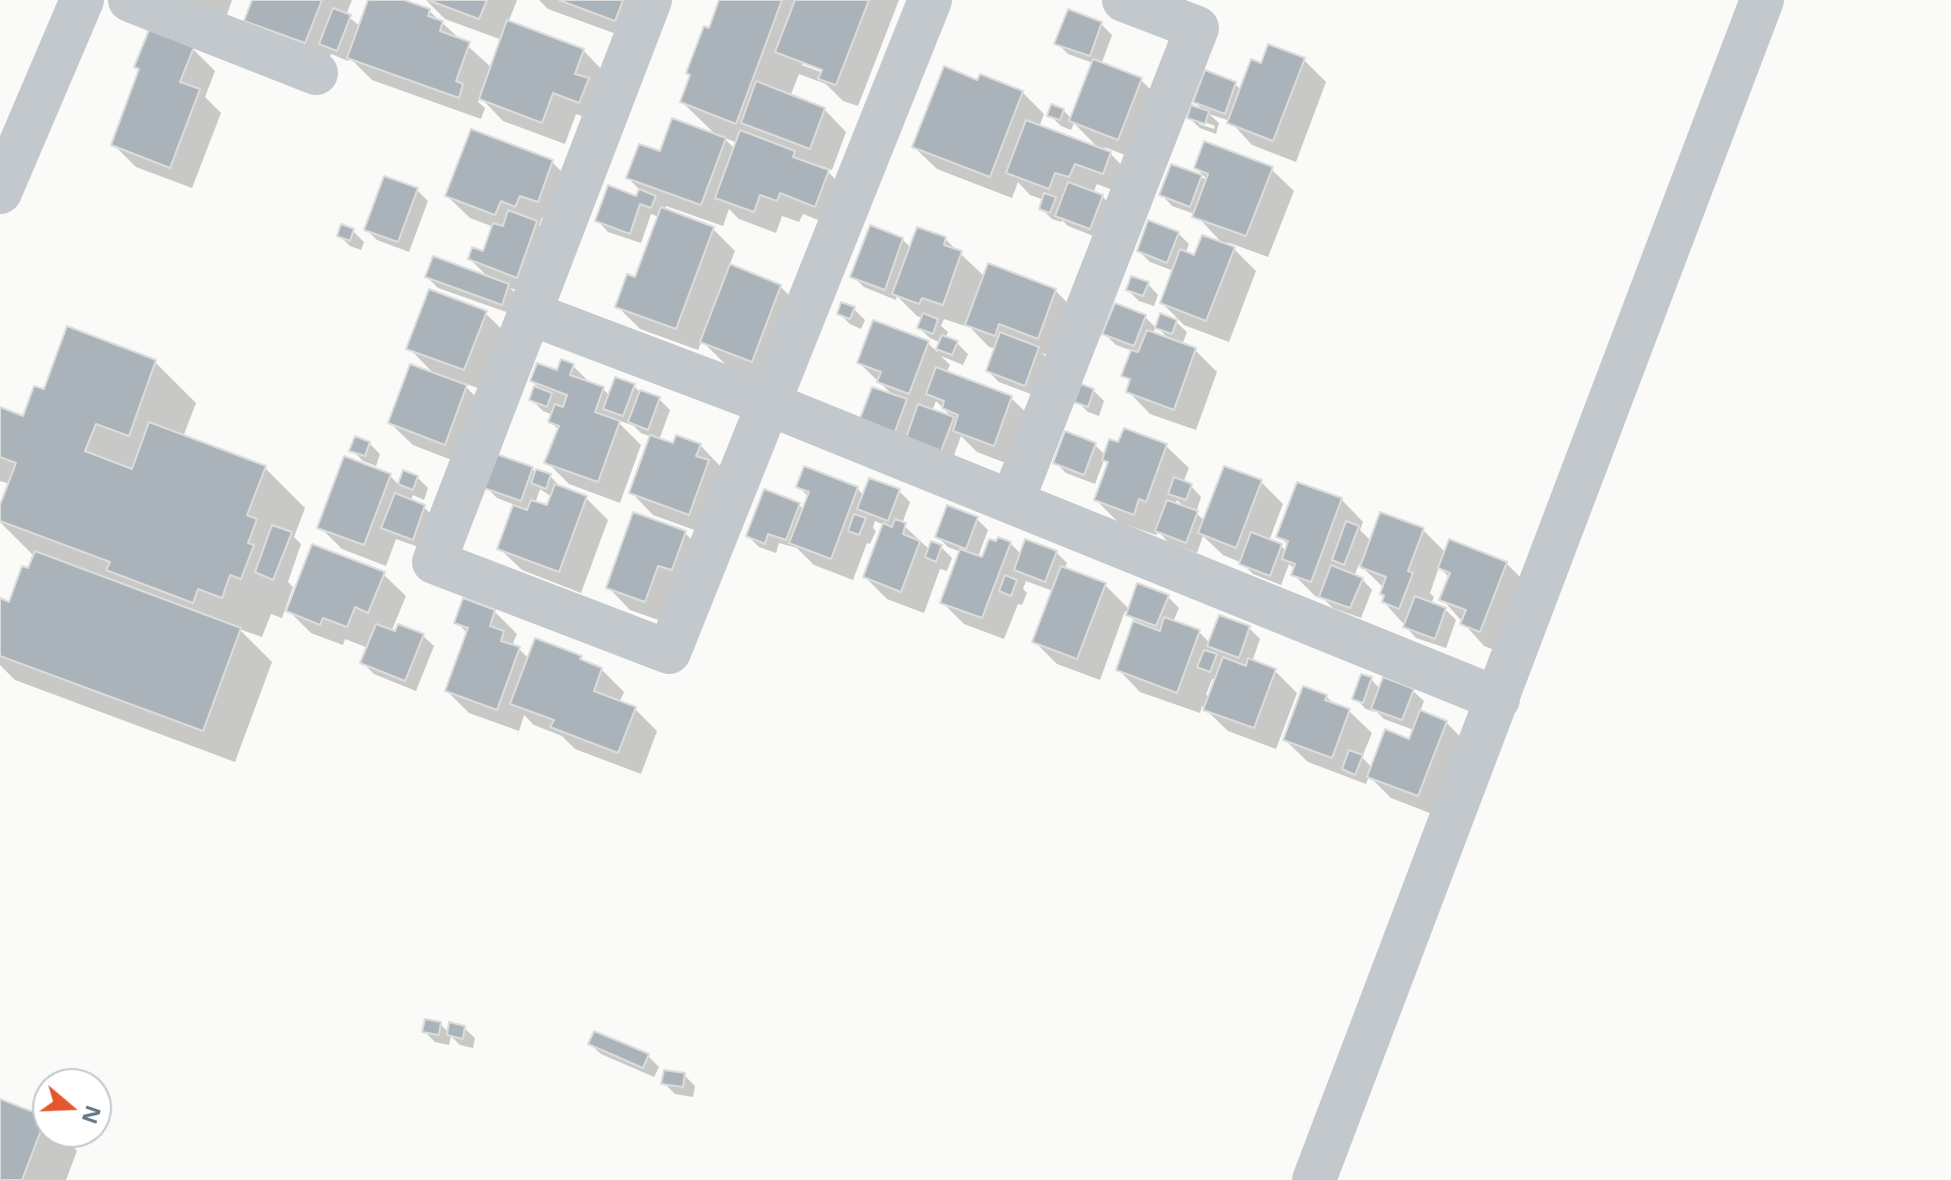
<!DOCTYPE html>
<html>
<head>
<meta charset="utf-8">
<style>
	body { margin:0 }
	#map { position:relative; width:1951px; height:1180px; overflow:hidden; background:#fafaf8; font-family:"Noto Sans",sans-serif }
	canvas { display:block }
	.north { position:absolute; left:32px; top:1068px; width:80px; height:80px; box-sizing:border-box; background:#fff; border:2px solid #c1c8cd; border-radius:50%; rotate:109deg; font-size:22px; font-weight:700; line-height:32px; text-align:center; color:#657683 }
	.north::after { content:''; display:block; margin:auto; width:28px; height:36px; background:#e4572e; clip-path:polygon(50% 0,100% 100%,50% 72%,0 100%) }
</style>
</head>
<body>
<div id="map">
<canvas width="1951" height="1180"></canvas>
<div class="north">N</div>
</div>
<script>
const ctx = document.querySelector('canvas').getContext('2d');
ctx.lineJoin = 'round';
function paint(path, color) {
  ctx.fillStyle = color;
  ctx.fill(path, 'evenodd');
}
function stroke(path, color, width, dash) {
  ctx.strokeStyle = color;
  ctx.lineWidth = width;
  ctx.lineCap = dash ? 'butt' : 'round';
  ctx.setLineDash(dash || []);
  ctx.stroke(path);
}
const shadow = new Path2D(`
	M164 0H232L222 29Z
	M254 0H352L346 15 361 27 371 0H398L429 11 492 68 502 40 445 19 426 0H517L508 23 583 50 605 73 602 124 576 114 565 144 503 121 480 97 478 102 485 108 481 119 372 80 350 58 348 61 331 54 327 64 269 42 247 20Z
	M539 0H646L638 42 548 9Z
	M721 0H899L858 106 843 101 826 84 799 74 790 97 824 109 846 132 832 170 822 166 850 194 838 228 803 214 799 222 782 216 776 233 739 219 729 209 723 226 666 206 664 211 713 229 735 251 729 266 780 286 802 309 774 383 725 364 702 341 698 350 640 329 617 306 636 279 659 217 651 214 641 243 608 232 598 221 637 198 641 191 628 178 661 154 717 136 682 102ZM802 61 832 72 831 76 802 65ZM723 137 737 143 735 149Z
	M1101 24 1112 35 1101 65 1141 80 1163 102 1141 161 1104 147 1132 176 1125 195 1097 184 1093 193 1102 196 1113 207 1101 239 1068 226 1062 220 1061 222 1052 219 1041 208 1044 200 1030 195 1018 182 1012 198 937 169 914 147 978 82 1022 92 1044 114 1039 127 1100 150 1074 123 1071 130 1061 126 1050 115 1063 110 1072 119 1093 63 1068 54 1057 43Z
	M193 49 215 71 205 97 221 113 192 188 136 167 114 145 141 71 137 67Z
	M1304 60 1326 82 1296 162 1252 145 1230 121 1209 114 1219 123 1216 134 1200 128 1189 118 1205 112 1195 102 1235 84 1242 91 1262 66ZM1199 120 1215 126 1214 129 1199 124Z
	M552 162 574 184 560 223 542 217 539 225 558 245 539 298 510 288 519 296 512 314 438 288 427 277 490 279 470 259 484 253 494 227 470 218 447 196Z
	M1172 167 1208 180 1196 168 1271 169 1294 191 1268 257 1227 242 1256 271 1229 342 1176 322 1187 332 1182 345 1195 350 1217 372 1196 430 1150 414 1128 391 1131 383 1124 375 1133 351 1116 345 1105 334 1144 316 1155 327 1153 334 1171 341 1157 327 1161 316 1184 325 1162 303 1174 271 1150 262 1139 251 1178 233 1189 244 1185 254 1196 258 1224 245 1195 214 1172 206 1162 195Z
	M417 190 428 201 409 252 377 240 366 229Z
	M353 231 364 242 361 250 350 246 339 235Z
	M902 239 911 248 945 239 985 277 1055 290 1077 313 1060 360 1042 353 1049 360 1036 396 999 382 988 371 996 349 989 347 966 323 965 326 944 319 941 326 948 332 945 338 957 343 968 354 963 365 941 356 950 365 946 373 1011 398 1034 420 1016 467 977 452 961 436 952 461 861 420 895 397 859 363 928 343 937 352 941 343 930 338 919 328 923 318 917 316 897 296 896 300 864 287 853 276ZM936 401 954 419 932 411Z
	M1148 284 1158 295 1154 306 1139 301 1128 290Z
	M854 309 865 320 861 329 850 324 839 313Z
	M485 313 508 335 486 391 461 382 488 409 467 466 413 445 390 423 436 376 409 348Z
	M155 362 196 403 183 437 265 468 305 508 294 537 301 544 288 582 293 587 282 618 271 614 262 637 239 629 272 662 235 762 15 680 0 665V602L10 605 35 557 0 522V511L10 484 0 481V409L24 418 45 392Z
	M573 366 592 385 603 389 610 396 634 386 640 392 659 399 670 410 659 440 675 446 700 445 722 468 711 536 653 515 631 492 652 437 641 433 634 426 615 419 641 445 620 503 569 484 547 462 559 430 550 421 553 415 543 411 532 400 543 392 532 381Z
	M1093 390 1104 401 1099 416 1088 412 1077 401Z
	M369 443 380 454 376 466 363 461 352 450Z
	M1095 445 1106 456 1166 446 1189 468 1183 483 1191 486 1201 497 1196 513 1205 521 1261 482 1283 504 1269 541 1281 546 1287 552 1289 546 1279 536 1341 499 1363 522 1360 530 1371 541 1422 529 1446 553 1506 563 1528 585 1502 653 1484 646 1442 599 1450 578 1439 567 1430 593 1434 597 1431 604 1445 609 1456 620 1446 648 1416 638 1384 602V588L1359 564 1354 577 1362 579 1372 590 1361 618 1333 608 1325 600 1315 596 1293 574 1295 569 1289 564 1281 585 1253 574 1242 563 1223 555 1203 536 1197 553 1168 542 1158 531 1156 535 1118 522 1096 500 1109 464 1104 460 1095 484 1066 473 1055 462ZM1177 500 1187 509 1175 505Z
	M532 469 536 473 550 476 561 487 586 498 608 520 581 593 522 570 499 548 515 505 497 498 486 487ZM540 489 552 497 548 508 535 504Z
	M404 472 417 477 428 488 424 500 413 495 410 502 424 507 435 518 424 549 396 539 386 566 342 549 320 527 390 476 399 485Z
	M798 486 857 488 864 496 899 491 910 502 902 524 930 550 941 547 952 558 947 571 940 569 924 613 887 599 865 577 884 525 875 521 873 528 876 531 870 544 867 543 853 580 814 565 797 548 779 543 776 553 759 547 748 536 799 505 804 510 809 497Z
	M977 519 988 530 978 557 983 560 1010 543 1022 555 1056 552 1067 563 1064 570 1105 585 1130 610 1168 597 1179 608 1173 622 1199 632 1210 643 1249 628 1260 639 1252 662 1275 671 1297 693 1276 749 1228 731 1202 706 1200 713 1140 692 1118 669 1135 621 1125 611 1100 680 1057 664 1034 641 1053 591 1026 581 1023 589 1027 593 1022 605 1018 604 1004 639 964 624 942 602 961 552 948 547 937 536ZM1212 679H1217L1210 697 1206 695Z
	M685 533 707 555 667 623 630 610 608 587Z
	M383 574 406 596 391 632 423 636 434 646 416 691 374 674 363 663 368 648 345 639 343 645 311 633 288 610Z
	M494 611 517 634 513 643 529 659 580 657 587 664 601 669 624 692 619 703 635 709 657 731 641 774 575 749 562 736 534 725 524 715 519 731 469 713 447 691 468 634 457 622Z
	M1371 679 1380 689 1413 691 1424 701 1420 712 1446 722 1468 745 1440 817 1391 798 1369 776 1366 784 1308 762 1285 740 1326 696 1336 706 1349 711 1372 733 1362 757 1372 768 1410 742 1414 730 1384 719 1375 710 1374 712 1366 709 1355 698Z
	M440 1024 449 1033 464 1028 475 1038 473 1048 460 1045 451 1036 449 1045 435 1042 424 1031Z
	M590 1044 648 1056 659 1067 654 1077 601 1054Z
	M684 1075 695 1086 693 1097 675 1094 664 1083Z
	M0 1101 45 1118 48 1121V1132H59L77 1151 66 1180H0Z`);
const building = new Path2D(`
	M252 0H322L305 43 244 21Z
	M368 0H404L430 9 428 16 443 21 440 31 470 42 456 81 463 84 459 98 347 58Z
	M428 0H487L479 19Z
	M559 0H623L615 21Z
	M719 0H782L736 124 680 102 690 75 686 73 704 26 709 28Z
	M795 0H869L836 85 818 79 822 70 775 52Z
	M333 8 351 15 337 51 319 44Z
	M1068 9 1102 22 1090 56 1054 44Z
	M507 20 584 49 575 74 589 78 579 103 553 93 542 123 479 99Z
	M149 30 194 47 180 82 200 89 170 168 111 145 139 69 134 67Z
	M1268 44 1305 58 1273 141 1227 123 1251 59 1261 63Z
	M1093 59 1142 78 1118 140 1069 121Z
	M944 66 977 80 980 74 1023 91 990 177 912 147Z
	M1205 70 1236 82 1225 114 1193 102Z
	M756 81 825 108 810 149 741 123Z
	M1051 104 1064 109 1060 120 1047 116Z
	M1191 105 1209 111 1205 124 1187 118Z
	M672 118 726 138 701 205 626 178 639 144 660 151Z
	M1026 120 1111 152 1103 174 1075 164 1069 177 1055 173 1049 189 1006 173Z
	M471 129 553 160 538 202 520 196 515 207 501 201 495 215 445 196Z
	M740 130 795 151 793 157 829 170 815 207 780 193 777 201 760 195 754 212 715 198Z
	M1204 141 1273 167 1246 236 1192 217 1208 174 1194 168Z
	M1171 164 1202 175 1190 207 1159 195Z
	M384 176 418 188 398 242 364 230Z
	M1068 182 1103 195 1090 229 1055 216Z
	M608 185 636 196 639 189 656 196 651 208 640 204 630 234 595 221Z
	M1044 193 1056 197 1050 213 1039 209Z
	M661 207 714 227 676 329 615 307 627 274 635 277Z
	M508 210 537 221 517 278 468 259 472 247 483 251 493 223 503 226Z
	M1148 220 1179 232 1167 263 1137 251Z
	M341 224 354 229 350 241 337 236Z
	M870 225 903 238 885 290 850 277Z
	M917 227 946 237 944 245 962 251 943 305 922 298 919 304 892 294Z
	M1202 235 1235 247 1206 321 1160 303 1180 249 1194 255Z
	M433 256 509 284 502 305 425 277Z
	M988 263 1056 289 1038 339 999 324 995 336 965 325Z
	M730 264 781 285 752 362 700 342Z
	M1131 276 1149 282 1143 296 1126 290Z
	M429 289 487 311 464 370 406 349Z
	M841 302 855 307 850 319 837 314Z
	M1115 303 1146 315 1134 346 1102 334Z
	M923 313 938 319 933 334 917 328Z
	M1160 313 1177 320 1172 334 1155 328Z
	M873 320 929 341 909 394 877 382 881 372 857 363Z
	M67 326 156 360 129 436 96 424 85 451 132 469 149 422 266 466 247 515 257 519 248 543 254 545 241 579 230 575 222 598 198 589 193 603 106 570 110 562 0 521V505L16 463 0 457V407L23 416 34 386 44 389Z
	M1147 330 1196 348 1174 410 1126 392 1130 379 1121 376 1131 350 1138 352Z
	M1000 332 1039 347 1025 386 986 371Z
	M942 335 958 341 952 355 936 349Z
	M561 359 574 364 570 375 604 387 595 412 620 421 598 482 544 463 559 426 548 422 555 404 563 407 567 395 530 381 537 363 557 370Z
	M410 364 467 385 445 445 388 423Z
	M936 367 1012 396 994 446 953 431 958 415 942 408 944 401 926 394Z
	M615 377 635 384 623 416 603 409Z
	M1081 384 1094 389 1088 407 1074 402Z
	M534 386 552 393 547 407 529 400Z
	M872 387 907 399 894 434 859 421Z
	M640 390 660 397 648 430 628 422Z
	M918 404 954 417 941 451 906 438Z
	M1124 428 1167 444 1146 502 1139 499 1134 515 1094 500 1108 462 1102 460 1109 439 1118 442Z
	M1065 431 1096 443 1084 475 1053 463Z
	M650 435 673 443 676 435 701 444 696 456 709 460 689 515 629 493Z
	M355 436 370 442 365 456 349 451Z
	M496 454 533 467 521 501 484 488Z
	M344 456 391 474 364 545 317 528Z
	M804 466 858 487 831 559 789 543 809 492 796 487Z
	M1224 466 1262 480 1236 548 1198 533Z
	M536 469 551 474 546 489 531 483Z
	M403 470 418 476 413 490 398 484Z
	M1174 477 1192 484 1186 500 1168 494Z
	M869 478 900 489 888 521 857 509Z
	M1297 482 1342 498 1311 582 1291 575 1295 564 1282 559 1288 541 1276 537Z
	M555 484 587 496 559 572 497 549 513 505 527 510 531 500 547 505Z
	M764 489 800 503 786 540 768 534 765 544 746 536Z
	M395 493 425 505 413 540 381 528Z
	M1167 500 1198 511 1186 543 1155 531Z
	M947 505 978 517 966 549 935 537Z
	M633 512 686 531 672 570 658 566 645 602 606 588Z
	M1380 512 1424 528 1408 571 1413 573 1399 609 1382 602 1384 595 1380 594 1386 577 1360 567Z
	M854 514 866 518 859 535 848 531Z
	M895 519 906 523 903 534 920 541 901 592 863 577 883 523 892 527Z
	M1346 521 1359 526 1344 565 1332 560Z
	M272 525 292 532 273 580 255 572Z
	M1251 532 1282 544 1270 576 1239 564Z
	M998 537 1011 542 982 618 940 603 960 549 982 557 989 539 996 541Z
	M1025 539 1057 551 1045 582 1014 570Z
	M1449 539 1507 562 1480 632 1460 624 1466 610 1439 600 1450 573 1438 568Z
	M931 541 942 545 936 562 925 557Z
	M312 544 385 572 368 613 355 607 347 627 323 618 320 625 286 611Z
	M35 551 241 628 203 731 0 656V598L9 602 22 566 28 568Z
	M1331 565 1363 578 1350 608 1319 597Z
	M1061 566 1106 583 1077 659 1032 642Z
	M1005 575 1017 580 1011 596 999 591Z
	M1137 583 1169 595 1156 626 1126 615Z
	M1415 596 1446 608 1435 639 1403 627Z
	M463 598 495 610 490 626 504 631 501 641 520 647 497 710 445 691 468 628 454 623Z
	M1219 615 1250 626 1239 658 1207 646Z
	M1164 617 1200 630 1177 693 1116 670 1133 621 1160 631Z
	M376 624 395 631 398 624 424 634 405 681 360 663Z
	M535 638 582 656 580 659 602 668 594 691 636 707 618 753 550 727 554 720 510 704Z
	M1204 650 1217 654 1210 672 1197 667Z
	M1223 657 1246 666 1248 658 1276 669 1254 728 1203 710Z
	M1361 674 1372 677 1363 703 1352 699Z
	M1383 677 1414 689 1402 720 1371 709Z
	M1303 686 1327 695 1325 700 1350 709 1332 758 1283 740Z
	M1420 710 1447 721 1418 796 1367 777 1385 729 1409 739Z
	M1349 750 1363 755 1355 775 1342 769Z
	M425 1019 441 1022 439 1035 422 1032Z
	M449 1022 465 1026 463 1039 447 1035Z
	M594 1031 649 1054 643 1068 588 1044Z
	M664 1070 685 1073 683 1087 661 1084Z
	M0 1099 46 1117 22 1180H0Z`);
const minor = new Path2D(`
	M130 0 316 73
	M650 0 434 562 669 652 930 0
	M0 192 82 0
	M529 313 767 403 1498 699
	M1012 502 1197 28 1124 0
	M1314 1180 1762 0`);
paint(shadow, '#0003');
paint(building, '#aab3b9');
stroke(building, '#dcdcda', 2);
stroke(minor, '#c3c8cc', 44);
</script>
</body>
</html>
